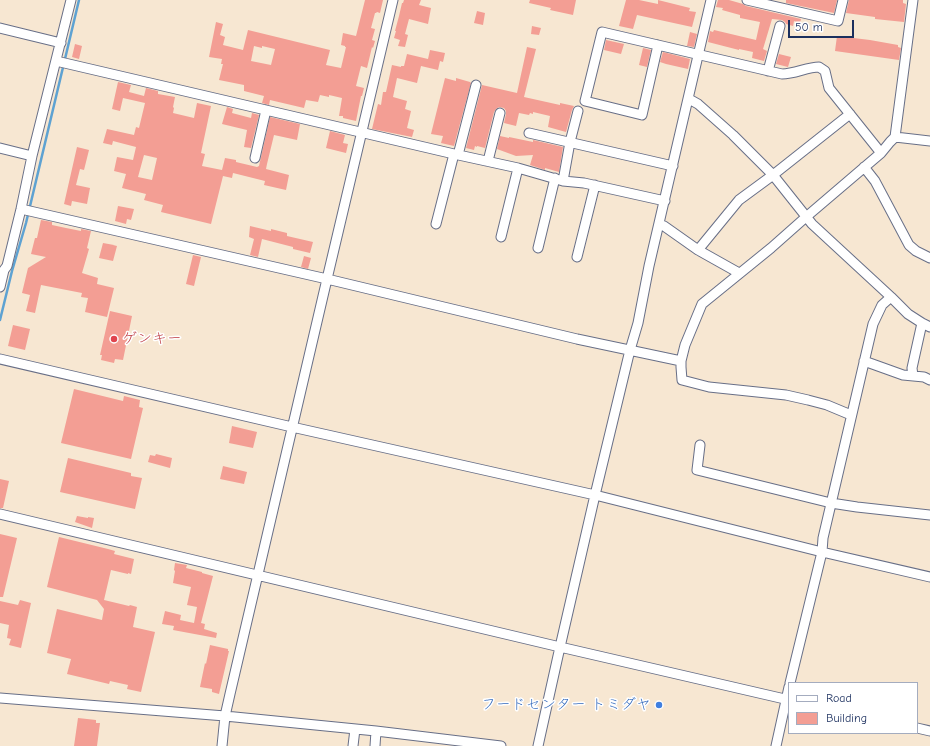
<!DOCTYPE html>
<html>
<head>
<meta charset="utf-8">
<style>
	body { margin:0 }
	#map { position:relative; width:930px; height:746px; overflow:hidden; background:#f7e7d2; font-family:"Comic Neue",sans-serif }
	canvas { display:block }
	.legend { position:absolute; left:788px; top:682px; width:130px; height:52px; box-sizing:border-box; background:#fff; border:1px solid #a4acbf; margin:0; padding:5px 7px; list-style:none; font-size:12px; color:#1b2f5e }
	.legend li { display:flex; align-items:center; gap:8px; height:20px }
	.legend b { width:20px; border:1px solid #a4acbf }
	.scale { position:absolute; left:788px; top:20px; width:66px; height:18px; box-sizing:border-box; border:2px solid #1b2f5e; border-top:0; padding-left:5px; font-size:12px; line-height:14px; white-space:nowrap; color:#1b2f5e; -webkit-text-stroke:3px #fff; paint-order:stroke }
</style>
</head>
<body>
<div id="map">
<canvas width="930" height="746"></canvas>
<ul class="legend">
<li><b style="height:5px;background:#fff"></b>Road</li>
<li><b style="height:11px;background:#f39e94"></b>Building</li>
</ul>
<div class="scale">50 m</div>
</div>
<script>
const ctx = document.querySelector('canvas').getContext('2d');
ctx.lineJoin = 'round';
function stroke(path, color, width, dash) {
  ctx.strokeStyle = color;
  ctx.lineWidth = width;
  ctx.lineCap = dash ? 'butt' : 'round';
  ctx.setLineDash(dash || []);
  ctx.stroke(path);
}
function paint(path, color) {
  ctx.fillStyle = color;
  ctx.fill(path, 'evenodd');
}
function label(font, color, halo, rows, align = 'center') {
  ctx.font = font + ' "Comic Neue","Klee One",sans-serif';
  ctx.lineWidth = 3;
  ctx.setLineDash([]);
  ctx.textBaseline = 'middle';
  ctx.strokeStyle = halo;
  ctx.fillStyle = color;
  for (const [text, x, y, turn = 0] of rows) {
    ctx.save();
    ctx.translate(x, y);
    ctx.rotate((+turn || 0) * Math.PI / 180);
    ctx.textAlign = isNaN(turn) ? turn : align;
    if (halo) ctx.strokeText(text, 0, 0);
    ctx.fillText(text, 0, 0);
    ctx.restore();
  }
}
const stream = new Path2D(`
	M0 320 12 271 26 223 79 0`);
const building = new Path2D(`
	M365 0H383L380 13 377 12 376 13H375L371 28 375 29 372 40 375 41 373 48 372 47 367 68 361 66 356 86 364 88 362 96H361L356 121 343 118V116H339L342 98 329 95V97L320 95 318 102 306 100 304 108 270 100 269 105 262 103 264 96 244 91V85L219 80 223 64H221L222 59 209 57 216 22 223 24 220 35 225 37 223 45 243 50 248 30 330 50 326 65 341 68 346 47H345V46L341 45 343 33 356 36ZM254 46 262 48V46L275 49 271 65 251 61Z
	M404 0H421L419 5 431 8 428 24 409 19 405 34 408 35 405 47 398 46 400 40 394 38 396 31H395L399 16 402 3H403Z
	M530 0H576L573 15 550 10 551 8 529 3Z
	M626 0H639L658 4V0L690 8 689 11 696 12 692 27 637 15 633 29 619 26Z
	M718 0H729L743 4 746 6 801 19 800 23 794 21 793 26 786 24 785 22 782 20 772 19 763 49 767 51 764 61 752 58 753 52 739 49V50L708 42 710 31 713 32 714 30 756 40 760 22 740 18V15L722 10 723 8 716 7Z
	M786 0H837L834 13 786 3Z
	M849 0H903V3L906 4 904 22 875 19V17L846 13Z
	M477 11 485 13 483 25 474 23Z
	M532 26 541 28 539 35 531 34Z
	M690 32 697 34 694 47 687 46Z
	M837 36 870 40 898 45V47L901 48 899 60 835 51Z
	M606 40 624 44 621 54 604 50Z
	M75 44 82 46 79 59 72 57Z
	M527 47 536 49 524 97 560 105V103L574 106 572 110 566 132 548 127 550 116 533 112V114L530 113 529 115 519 113 516 126 504 123 506 114V111L504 108 499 107 496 109 494 112 485 148 477 146V147L475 146 474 150 466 148 482 85 517 93Z
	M643 48 651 50 647 67 639 65Z
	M430 50 445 53 443 62 440 61 438 70 421 66 417 83 397 78 393 97 407 101 405 109 411 111 407 128 414 130 412 137 372 129 378 104 381 105 383 92H386L392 65 401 67V66H404L407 54 428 59Z
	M663 52 690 59 688 69 666 64 660 62Z
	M779 54 791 57 788 67 776 64Z
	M445 78 456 81V78L470 82 471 83 454 146 441 143 443 136 431 134Z
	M118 82 131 85 129 92 144 96 146 88 158 91V94L175 97 173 107 174 108 173 113 194 118 197 103 211 106 201 153 205 154 202 166 222 170 225 158 236 160V162L257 167 259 166 270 117 300 124 297 140 274 135 267 164 266 169 289 175 286 190 264 185 265 181 233 173 232 178 223 176 211 224 161 212 163 205 144 200 146 194 122 188 126 174 114 171 117 157 133 160 136 147 113 141 112 145 103 143 107 129 134 135 136 127 139 128 145 103 123 98 120 111 112 109ZM144 155 157 158 152 180 138 177Z
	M227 107 233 109 232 113 251 118 252 113 259 115 251 148 244 147 247 130 222 124Z
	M330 131 345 135 343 143 348 144 346 153 326 148Z
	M500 136 509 138V137L533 142V140L563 147 559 172 545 168V170L530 165 533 155 516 156 497 149Z
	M77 147 89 150 84 170 80 169 76 185 90 188 87 204 72 201 71 206 64 204Z
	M118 206 134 209 131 220 127 219 126 224 115 221Z
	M41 220 52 222V225L66 228 81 231V229L91 231 87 248 89 249 82 273 98 278 97 284 114 288 107 317 85 312 88 298 81 297 82 293 41 285 35 313 26 311 30 295 22 293 28 268 46 257 31 254 35 238H37Z
	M250 226 271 231V229L287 233V236L313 242 310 253 293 249V247L262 239 258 257 250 255 254 239 249 237Z
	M103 243 114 245H113L117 246 113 261 99 258Z
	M193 255 201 257 194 286 186 284Z
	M304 256 311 258 308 269 301 267Z
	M110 311 132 316 123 360 115 359 114 363 101 360 102 355H100Z
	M13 325 30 329 25 350 8 346Z
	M74 389 123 401 124 396 140 400 139 407 143 408 131 459 61 443Z
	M232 426 257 432 253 448 229 443Z
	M156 454 172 458 170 468 148 462 150 455 155 456Z
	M68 458 131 473V476L142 478 135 509 60 492Z
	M223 466 247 472 244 484 220 479Z
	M0 479 9 481 3 508H0Z
	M77 516 88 518V517L94 518 92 528 75 522Z
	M0 534 17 538 3 597H0Z
	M59 537 108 549 115 551 114 554 134 559 131 574 128 573V574L111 570 104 600 129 606 130 605 137 607 133 627 155 632 141 692 127 689 128 685 110 681 109 684 67 674 71 659 47 653 57 609 102 620 104 609 97 600 47 587Z
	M175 563 187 565 186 568 202 572V573L213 576 201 623 205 624 204 629 217 633 216 638 173 630 174 626 162 624 165 611 181 615 180 620 194 623 197 607 187 605 191 587 173 583 175 571 174 570Z
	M20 600 31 603 21 648 9 645 11 639 7 638 9 625 0 623V601L18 605Z
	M210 645 228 649V651H229L219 694 212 692V689L200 687 205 663 206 664Z
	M78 718 96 720V723H100L97 746H74Z`);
const minor = new Path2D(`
	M747 0 838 21 843 0
	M0 28 61 43
	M658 45 642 115 585 101 602 32C662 46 722 60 782 74 795 74 807 67 819 67L825 71 829 88 881 153
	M56 61 454 154 518 168 563 181 584 183 665 201
	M768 71 780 26
	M689 99 698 104 733 135 773 175 812 224 891 297 908 314 922 323 930 327
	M529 133 673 166
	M895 137 930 141
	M0 148 32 156
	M458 155 476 85
	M255 158 266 110
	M488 161 500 113
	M864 167 875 181 909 245 916 251 930 258
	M563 181 570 142 578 111
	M21 209 327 279 577 339 681 361 685 345 702 304 771 248 806 217 881 153 890 142 895 137 913 0
	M436 224 454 154
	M659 224 664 226 698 250 739 273
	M501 237 518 168
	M538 248 555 178
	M698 250 739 200 773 175 850 114
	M577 257 595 185
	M0 287 4 270 7 266 21 209 32 156 71 0
	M0 359 292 427 595 495 822 552 930 577
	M681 361V367L682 380 709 387 786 395 808 400 827 405 851 415
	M864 361 903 375 924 377 930 380
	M913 376 912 368 922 323
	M700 445 697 470 831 503 857 507 930 515
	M0 514 560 647 789 700
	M790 683 822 552 823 538 873 324 882 305 891 297
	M0 698 225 716 376 731 501 746
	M917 728 930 731
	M222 746 225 716 230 694 327 279 393 0
	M353 746 355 729
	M375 746 376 731
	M538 746 560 647 595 495 630 350 638 323 649 266 711 0
	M776 746 789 687`);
const markers = [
	[114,339,4,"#e0444e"],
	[659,705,4,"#3f7fe0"]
];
const healthNames = [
	["ゲンキー",122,339]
];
const shopNames = [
	["フードセンター トミダヤ",651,705]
];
stroke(stream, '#5ea2d2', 2.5);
paint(building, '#f39e94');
stroke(minor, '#686f87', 11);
stroke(minor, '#fff', 9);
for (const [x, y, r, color] of markers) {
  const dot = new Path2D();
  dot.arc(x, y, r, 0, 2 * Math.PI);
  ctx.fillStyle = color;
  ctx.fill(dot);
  stroke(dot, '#fff', 1.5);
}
label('15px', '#be3a42', '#fff', healthNames, 'left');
label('15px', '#366cbe', '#fff', shopNames, 'right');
</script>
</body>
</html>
